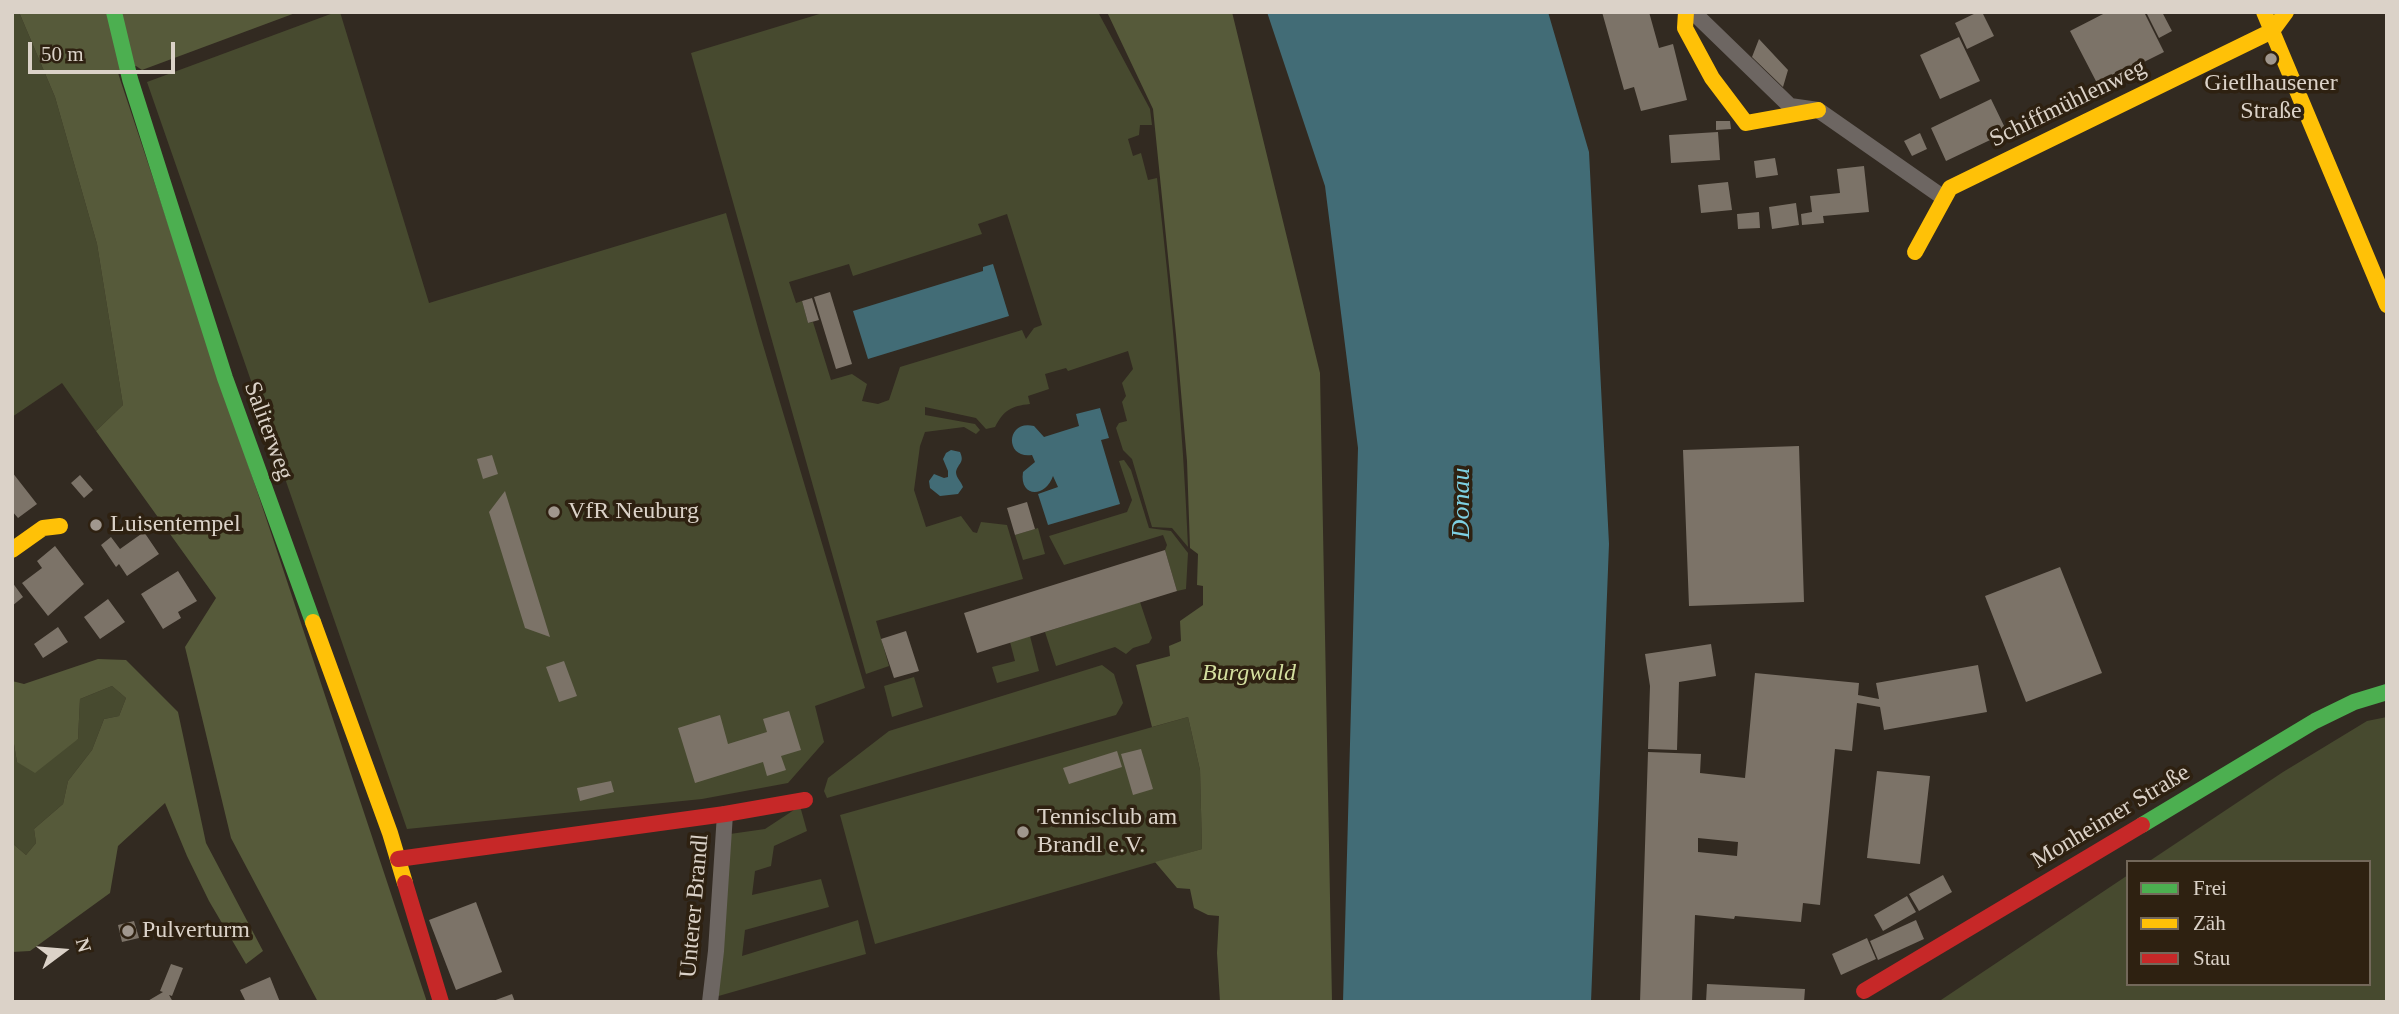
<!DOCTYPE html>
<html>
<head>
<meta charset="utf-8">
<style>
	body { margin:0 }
	#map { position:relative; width:2399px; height:1014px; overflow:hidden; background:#322a21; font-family:Georgia,serif }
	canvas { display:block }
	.frame { position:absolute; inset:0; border:14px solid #dbd2c8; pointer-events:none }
	.legend { position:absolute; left:2126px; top:860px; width:245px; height:126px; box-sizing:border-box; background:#2e2111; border:2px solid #73685a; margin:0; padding:9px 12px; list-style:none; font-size:21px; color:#dbd2c8 }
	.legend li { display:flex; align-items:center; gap:14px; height:35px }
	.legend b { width:35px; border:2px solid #73685a }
	.north { position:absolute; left:28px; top:916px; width:70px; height:70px; -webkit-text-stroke:5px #2e2111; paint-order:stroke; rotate:74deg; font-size:19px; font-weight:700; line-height:28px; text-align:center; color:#dbd2c8 }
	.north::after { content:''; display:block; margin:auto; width:24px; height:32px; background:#dbd2c8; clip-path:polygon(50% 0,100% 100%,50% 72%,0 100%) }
	.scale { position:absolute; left:28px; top:42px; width:147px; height:32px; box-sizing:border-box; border:4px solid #dbd2c8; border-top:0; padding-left:9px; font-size:21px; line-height:24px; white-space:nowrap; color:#dbd2c8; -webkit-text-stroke:5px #2e2111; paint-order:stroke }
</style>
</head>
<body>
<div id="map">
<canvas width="2399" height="1014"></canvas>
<div class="frame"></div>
<ul class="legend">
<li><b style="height:9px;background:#4caf50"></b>Frei</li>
<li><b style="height:9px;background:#ffc107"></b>Zäh</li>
<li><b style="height:9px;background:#c62828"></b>Stau</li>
</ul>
<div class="north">N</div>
<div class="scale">50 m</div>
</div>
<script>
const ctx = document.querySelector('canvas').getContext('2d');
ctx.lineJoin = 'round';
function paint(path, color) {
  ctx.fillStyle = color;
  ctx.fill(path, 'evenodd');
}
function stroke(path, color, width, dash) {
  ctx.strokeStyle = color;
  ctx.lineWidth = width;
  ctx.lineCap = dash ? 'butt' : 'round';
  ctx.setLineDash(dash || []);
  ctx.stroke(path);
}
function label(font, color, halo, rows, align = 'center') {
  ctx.font = font + ' Georgia,serif';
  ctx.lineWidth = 7;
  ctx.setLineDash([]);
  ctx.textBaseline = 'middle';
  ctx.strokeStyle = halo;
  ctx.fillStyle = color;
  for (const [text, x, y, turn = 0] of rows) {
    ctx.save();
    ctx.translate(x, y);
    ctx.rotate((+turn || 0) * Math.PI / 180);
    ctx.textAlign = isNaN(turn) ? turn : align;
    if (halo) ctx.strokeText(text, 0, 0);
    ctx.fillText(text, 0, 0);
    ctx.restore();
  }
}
const green = new Path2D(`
	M12 12H19L55 97 97 244 123 405 96 431 62 383 12 417Z
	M336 12H340L429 303 726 213 760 335 865 688 815 706 824 742 788 783 702 799 407 829 147 82Z
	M826 12H1098L1150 109 1152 125H1140L1139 135 1128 139 1133 156 1141 153 1148 180 1157 178C1171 301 1183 424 1188 547L1172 528 1152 527 1132 459 1123 450 1116 428 1119 423 1127 421 1122 402 1126 396 1122 383 1133 369 1128 351 1068 371 1066 368 1045 374 1049 389 1028 396 1030 404C1011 406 1004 410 995 427L986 429 976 418 925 407V415L975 424 980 430 976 434 964 427 925 432 920 446 914 490 926 527 961 516 973 532 977 533 981 522 1007 525 1023 579 876 621 889 666 866 674 691 53ZM1007 214 1042 325 1034 328 1026 339 1022 330 900 367 889 400 878 404 862 401 867 384 852 374 831 380 813 322 808 323 802 301 796 303 789 282 849 264 853 276 982 234 978 224Z
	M1124 460 1131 470 1149 528 1171 531 1188 553 1186 589 1177 591 1165 550 1167 545 1163 535 1064 565 1049 536 1127 512 1132 500 1119 461Z
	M1038 528 1045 554 1023 560 1015 535Z
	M1140 602 1152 638 1149 643 1133 648 1126 654 1115 647 1056 666 1045 632Z
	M1030 636 1039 671 997 683 992 667 1015 661 1010 642Z
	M1102 665 1114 674 1123 703 1116 715 827 798 824 791 828 778 889 731Z
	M914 677 923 707 892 717 884 686Z
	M112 686 126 698 119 716 104 719 92 750 68 781 63 804 34 829 36 843 26 855 12 843V732L17 762 78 739 80 699Z
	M1188 717 1200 770 1202 849 875 944 840 815Z
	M2387 717V1002H1938L2128 875V984H2369V862H2148L2283 772 2367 721Z
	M800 806 807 831 774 846 771 866 755 871 752 895 821 879 829 907 745 930 742 956 858 920 866 954 715 997 730 834 765 829Z`);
const forest = new Path2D(`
	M19 12H298L142 70 136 66 118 73 427 1002H318L231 838 185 647 216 598 96 431 123 405 97 244 55 97Z
	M1107 12H1232L1320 373 1332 1002H1220L1217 953 1219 916 1208 915 1194 908 1190 889 1177 888 1155 862 1202 849 1200 770 1188 717 1152 727 1136 665 1170 656 1169 646 1181 641 1180 621 1203 605V586L1197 585 1198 554 1190 548 1187 461 1176 335 1153 109Z
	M98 659 126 660 178 712 206 843 263 951 246 964 209 901 187 856 165 803 118 846 110 893 30 951 12 952V843L26 855 36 843 34 829 63 804 68 781 92 750 104 719 119 716 126 698 112 686 80 699 78 739 35 773 17 762 12 732V681L24 684Z`);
const water = new Path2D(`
	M1267 12H1548L1589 152 1609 544 1591 1002H1343L1358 448 1325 186Z
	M993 264 1009 316 868 359 853 311 983 271V267Z
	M1100 408 1109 438 1101 440 1120 504 1048 525 1038 494 1058 487 1053 476C1045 499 1019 497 1023 472L1035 462 1032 455C1004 459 1006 419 1034 426L1044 437 1079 426 1076 414Z
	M951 450 960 452C965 463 958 463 956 472 956 478 961 481 963 487L958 494 940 496 930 488 929 481 934 474 944 478 948 477V471L943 459 946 453Z`);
const building = new Path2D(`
	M1602 12H1649L1659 48 1673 44 1687 100 1641 111 1634 87 1624 90Z
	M1978 12H1982L1994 36 1967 49 1955 23Z
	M2107 12H2144L2164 52 2098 85 2070 31Z
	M2146 12H2162L2172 31 2159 38Z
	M1959 37 1980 81 1940 99 1920 55Z
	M1759 39 1788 70 1783 87 1752 57Z
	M1991 99 2007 132 1946 161 1931 128Z
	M1716 121H1730L1731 129 1716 130Z
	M1718 132 1720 160 1671 163 1669 135Z
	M1920 133 1927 149 1912 156 1904 141Z
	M1775 158 1778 175 1756 178 1754 161Z
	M1864 166 1869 212 1823 216 1824 223 1802 225 1801 214 1812 212 1810 196 1840 193 1837 169Z
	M1728 182 1732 210 1701 213 1698 185Z
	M1796 203 1799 225 1772 229 1769 207Z
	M1759 212 1760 228 1738 229 1737 214Z
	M830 292 852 364 836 369 814 297Z
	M812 298 819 320 808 323 802 301Z
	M1799 446 1804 602 1689 606 1683 450Z
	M492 455 498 474 483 479 477 459Z
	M12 472 37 504 18 518 12 511Z
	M80 475 93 490 84 498 71 483Z
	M505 491 550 637 525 628 489 512Z
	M1027 502 1035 529 1015 535 1007 508Z
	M90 525a6 6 0 1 1 12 0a6 6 0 1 1-12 0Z
	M144 532 159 554 127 576 119 564 116 567 101 545 111 537 120 549Z
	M55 546 84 584 48 616 22 583 42 568 37 561Z
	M1165 550 1177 591 977 653 964 613Z
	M2060 567 2102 673 2026 702 1985 596Z
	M178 571 197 601 178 612 181 618 163 629 141 594Z
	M12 582 23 597 12 606Z
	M108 599 125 622 100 639 84 617Z
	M58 627 68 642 43 658 34 644Z
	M906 631 919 671 894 678 881 639Z
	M1711 644 1716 676 1679 682 1677 750 1648 749 1650 686 1645 654Z
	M564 661 577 696 559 702 546 667Z
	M1978 665 1987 712 1884 730 1880 707 1857 703 1852 751 1835 749 1820 905 1803 903 1801 922 1735 916 1734 919 1695 915 1692 1002H1640L1648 752 1701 754 1700 773 1745 778 1755 673 1859 683 1858 695 1879 699 1876 683ZM1698 838 1738 842 1737 856 1698 852Z
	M789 711 801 750 781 756 786 770 767 776 763 762 695 783 678 728 720 715 728 744 767 732 763 719Z
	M1141 749 1153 789 1133 795 1121 754Z
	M1117 751 1122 767 1069 784 1063 768Z
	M1877 771 1930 776 1920 864 1867 858Z
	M611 781 614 792 580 801 577 788Z
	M1943 875 1952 892 1919 911 1909 894Z
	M1907 896 1916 912 1883 931 1874 915Z
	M476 902 502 972 456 990 429 920Z
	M1916 920 1924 939 1878 960 1870 941Z
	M134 921 139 938 122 942 118 925Z
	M1867 938 1876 959 1841 975 1832 954Z
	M171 964 183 968 172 996 169 995 173 1002H146L163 992 160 991Z
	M270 977 280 1002H246L240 990Z
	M1707 984 1805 989 1804 1002H1706Z
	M512 994 515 1002H493V1001Z`);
const street = new Path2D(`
	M1693 12 1790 106 1818 110 1944 198
	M710 1002 716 951 725 814`);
const fast = new Path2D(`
	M114 12 130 79 225 378 313 622
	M2142 825 2315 721 2354 702 2387 692`);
const slow = new Path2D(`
	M1686 12 1685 28 1712 78 1746 123 1818 110
	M2264 12 2387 305
	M1915 252 1950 188 2272 31 2286 12
	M12 550 43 528 60 526
	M313 622 390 833 405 883`);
const jam = new Path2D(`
	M398 859 725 814 805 800
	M405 883 441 1002
	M1864 991 2142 825`);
const markers = [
	[2271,59,7,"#a0978e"],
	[554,512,7,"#a0978e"],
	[96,525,7,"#a0978e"],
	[1023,832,7,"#a0978e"],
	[128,931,7,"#a0978e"]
];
const poiNames = [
	["Gietlhausener",2271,84,"center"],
	["Straße",2271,112,"center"],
	["VfR Neuburg",568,512],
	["Luisentempel",110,525],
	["Tennisclub am",1037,818],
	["Brandl e.V.",1037,846],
	["Pulverturm",142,931]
];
const streetNames = [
	["Schiffmühlenweg",2068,104,-26],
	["Saliterweg",268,431,70],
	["Monheimer Straße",2111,817,-31],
	["Unterer Brandl",695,906,-85]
];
const parkNames = [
	["Burgwald",1249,674]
];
const waterNames = [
	["Donau",1462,503,-90]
];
paint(green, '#474a2f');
paint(forest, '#565a3a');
paint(water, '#426c76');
paint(building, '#7c7368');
stroke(street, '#6d6662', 16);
stroke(fast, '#4caf50', 16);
stroke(slow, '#ffc107', 16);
stroke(jam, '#c62828', 16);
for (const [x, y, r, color] of markers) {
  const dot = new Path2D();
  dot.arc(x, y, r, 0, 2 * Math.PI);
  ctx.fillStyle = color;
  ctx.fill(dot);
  stroke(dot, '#2e2111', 2.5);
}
label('24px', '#dbd2c8', '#2e2111', poiNames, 'left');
label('24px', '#dbd2c8', '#2e2111', streetNames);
label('italic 24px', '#d4df9f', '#2e2111', parkNames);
label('italic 26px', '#7ed0e2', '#2e2111', waterNames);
</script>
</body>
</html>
